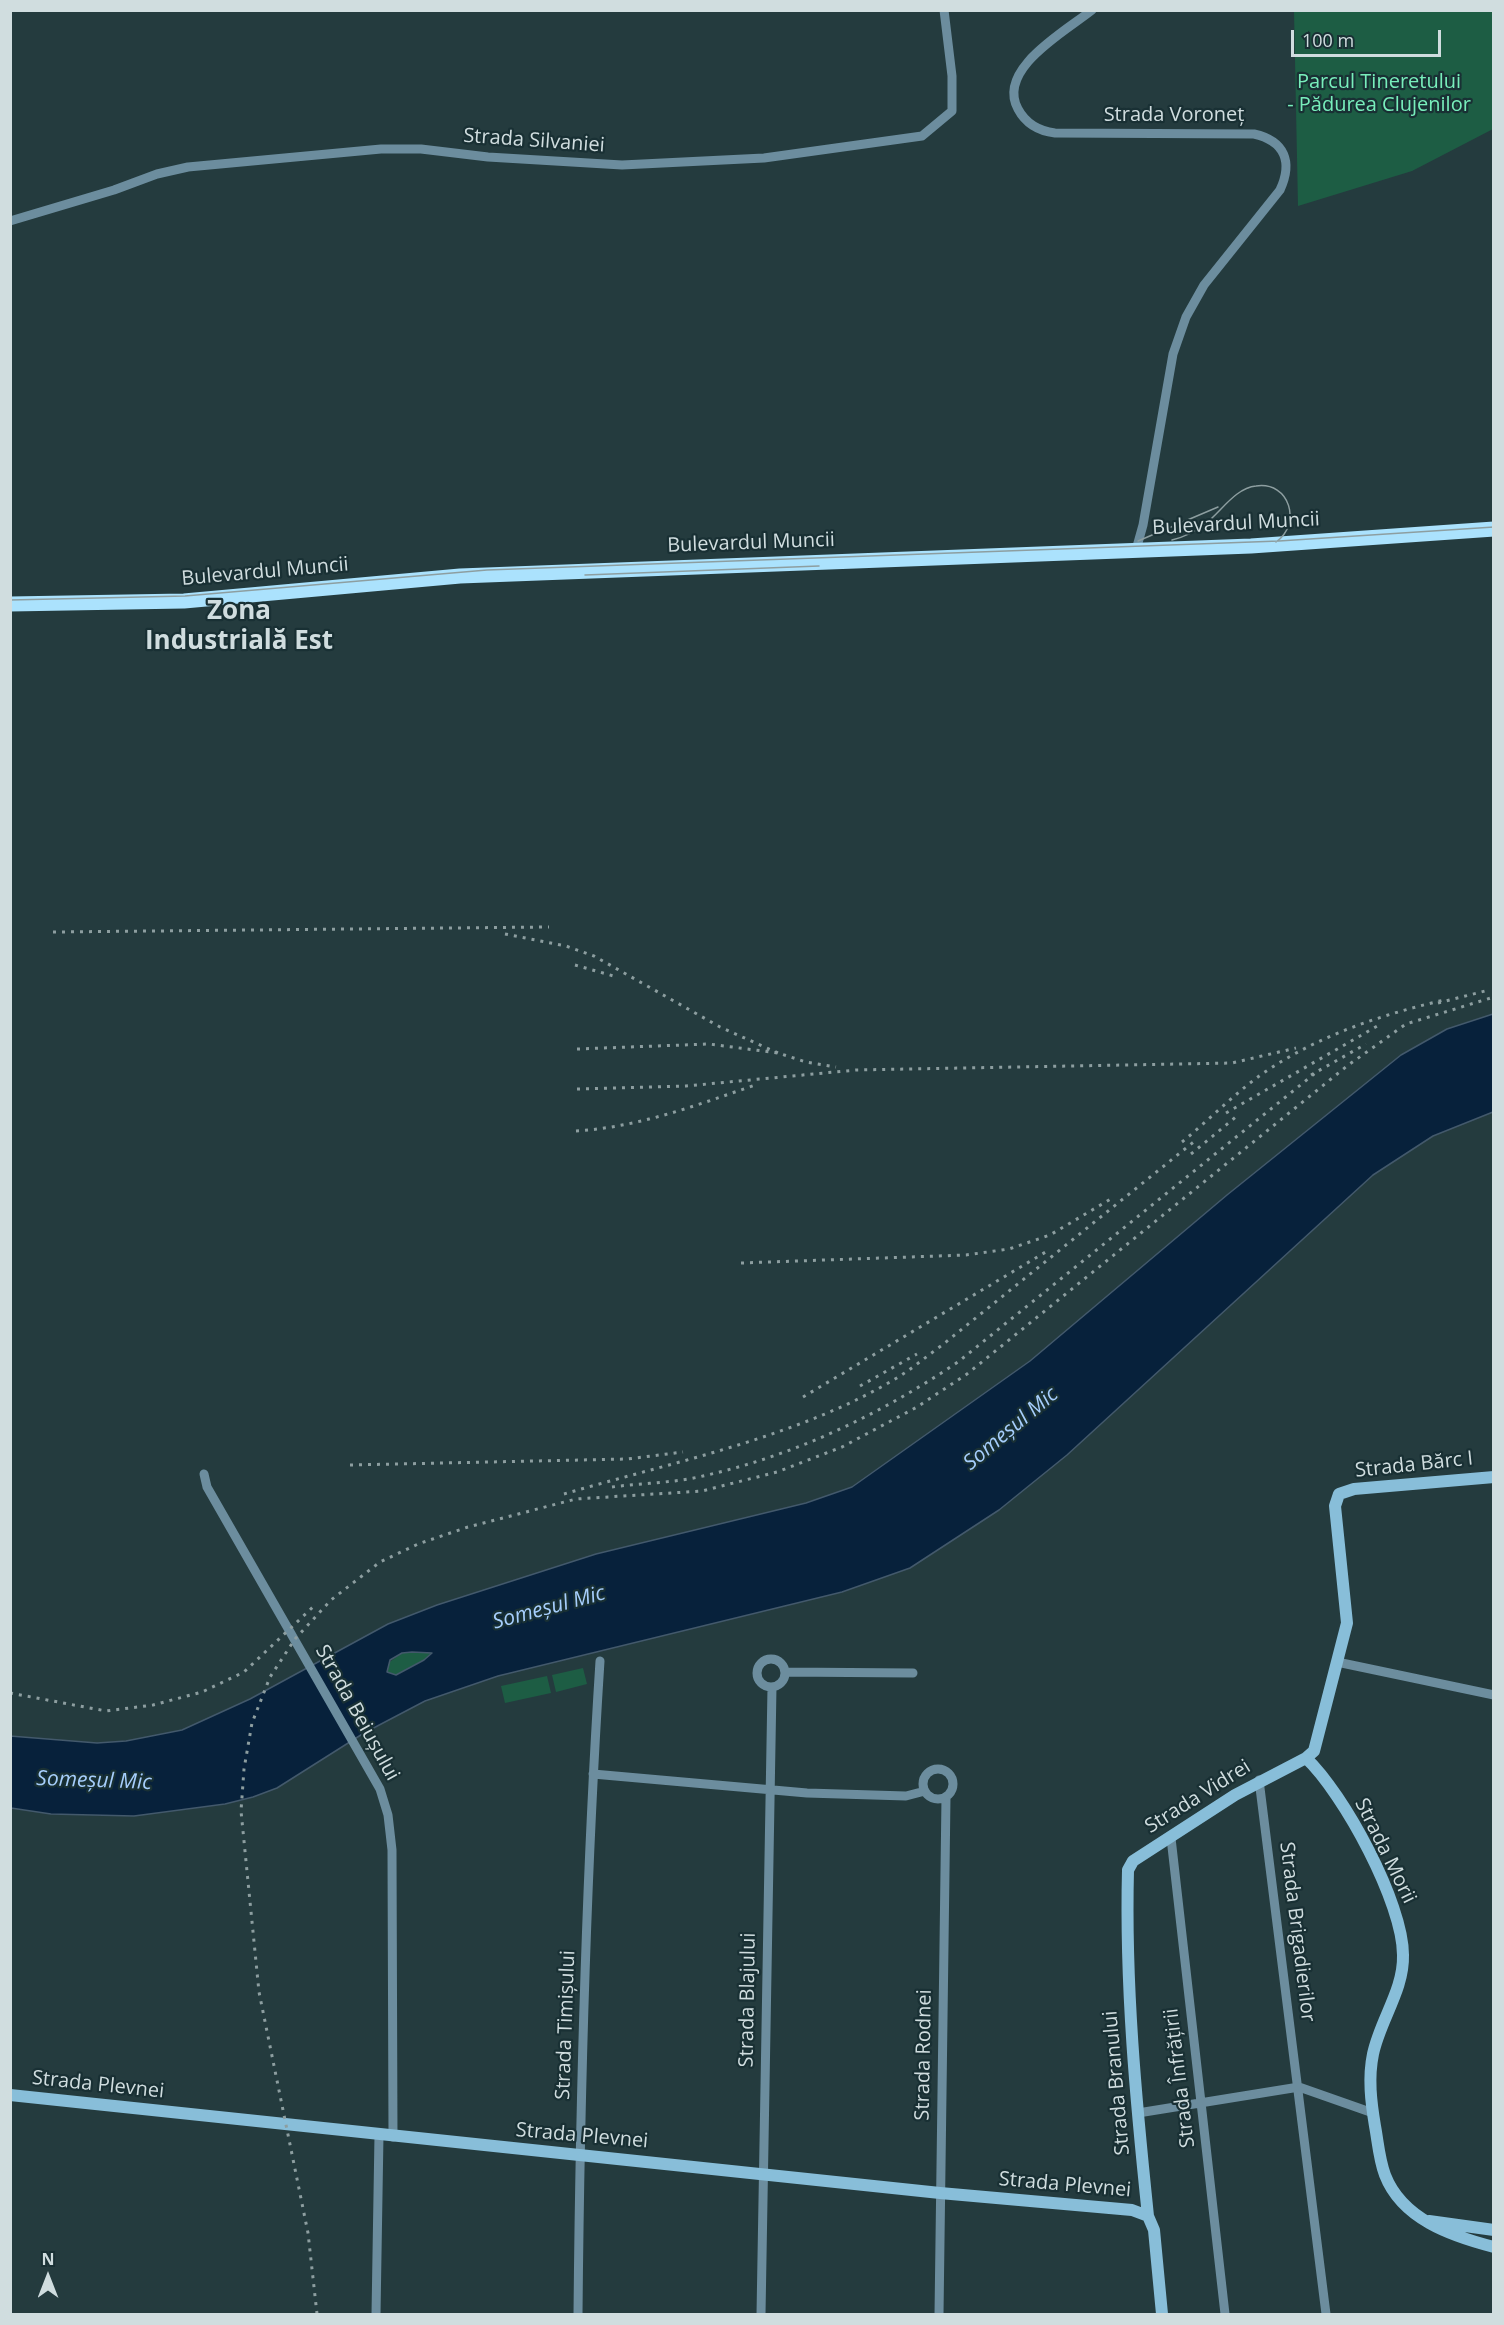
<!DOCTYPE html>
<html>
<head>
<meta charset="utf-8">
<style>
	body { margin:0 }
	#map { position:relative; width:1504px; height:2325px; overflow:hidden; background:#243b3e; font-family:"Open Sans",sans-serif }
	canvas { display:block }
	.frame { position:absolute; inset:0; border:12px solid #d0dddf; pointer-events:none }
	.north { position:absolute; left:18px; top:2247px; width:60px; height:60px; -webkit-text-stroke:4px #193034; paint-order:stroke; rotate:0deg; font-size:16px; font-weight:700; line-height:24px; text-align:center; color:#d0dddf }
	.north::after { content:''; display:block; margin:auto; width:21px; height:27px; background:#d0dddf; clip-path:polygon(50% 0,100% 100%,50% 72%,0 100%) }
	.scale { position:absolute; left:1291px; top:30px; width:150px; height:27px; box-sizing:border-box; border:3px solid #d0dddf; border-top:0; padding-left:8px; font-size:18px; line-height:21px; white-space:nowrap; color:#d0dddf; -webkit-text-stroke:4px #193034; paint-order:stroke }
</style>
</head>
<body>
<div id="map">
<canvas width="1504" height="2325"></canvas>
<div class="frame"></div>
<div class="north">N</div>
<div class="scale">100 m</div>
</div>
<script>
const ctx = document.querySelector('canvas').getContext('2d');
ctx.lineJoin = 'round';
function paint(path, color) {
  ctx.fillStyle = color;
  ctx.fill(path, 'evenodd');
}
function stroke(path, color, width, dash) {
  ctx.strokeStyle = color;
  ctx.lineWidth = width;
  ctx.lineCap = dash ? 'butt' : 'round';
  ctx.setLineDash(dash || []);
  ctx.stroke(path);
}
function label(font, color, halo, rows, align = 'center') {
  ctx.font = font + ' "Open Sans",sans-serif';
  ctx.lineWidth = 4.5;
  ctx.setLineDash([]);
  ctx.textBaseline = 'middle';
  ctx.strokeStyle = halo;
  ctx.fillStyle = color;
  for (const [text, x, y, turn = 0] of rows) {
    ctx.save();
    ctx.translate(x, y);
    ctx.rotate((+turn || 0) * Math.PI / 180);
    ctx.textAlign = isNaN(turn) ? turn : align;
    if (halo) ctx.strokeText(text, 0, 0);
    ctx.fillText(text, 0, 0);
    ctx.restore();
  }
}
const green = new Path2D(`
	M1294 11H1493V129L1412 171 1298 206Z
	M421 1651 432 1652 424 1660 396 1675 387 1673V1664L402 1653Z
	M583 1668 587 1684 556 1692 552 1675Z
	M547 1676 551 1693 505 1703 501 1686Z`);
const water = new Path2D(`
	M1493 1014V1112L1433 1136 1373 1175 1067 1455 999 1510 910 1568 842 1592 498 1676 425 1701 364 1733 277 1788 253 1797 225 1804 134 1816 51 1814 11 1808 10 1736 97 1743 126 1741 182 1730 250 1699 388 1624 437 1605 596 1554 806 1503 852 1487 1030 1361 1227 1195 1401 1055 1447 1029ZM412 1652 432 1653 424 1660 396 1675 387 1672 390 1660 402 1653Z`);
const street = new Path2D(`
	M1092 10C1066 31 996 69 1018 109 1026 124 1039 131 1055 133L1254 134C1285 141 1293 162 1280 190L1204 285 1186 317 1173 354 1143 525 1136 550
	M10 221 114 190 157 174 188 167 381 149H421L488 157 622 165 764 158 922 136 952 111V76L944 10
	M204 1474 207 1487 380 1789 388 1815 392 1850 393 2137
	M757 1673a14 14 0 1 1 28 0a14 14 0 1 1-28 0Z
	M1337 1662 1494 1695
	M785 1672 913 1673
	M923 1784a15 15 0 1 1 30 0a15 15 0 1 1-30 0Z
	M593 1774 807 1793 906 1796 925 1791
	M1259 1780 1326 2314
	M1171 1838 1225 2314
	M1138 2113 1299 2087 1373 2113
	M376 2314 379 2135
	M578 2314C580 2097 586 1879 600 1661
	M761 2314 772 1687
	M939 2314 946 1797`);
const secondary = new Path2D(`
	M1306 1758C1344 1794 1403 1903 1403 1955 1404 1990 1380 2020 1373 2054 1368 2078 1371 2102 1375 2126 1378 2142 1379 2159 1385 2175 1402 2219 1451 2236 1494 2247
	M10 2095 940 2193 1132 2210 1148 2216
	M1429 2221 1494 2230
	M1162 2314 1154 2230 1148 2216C1136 2101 1125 1985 1128 1870L1133 1861 1235 1795 1306 1758 1314 1751 1347 1623 1335 1506 1339 1494 1354 1489 1494 1477`);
const primary = new Path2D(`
	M10 604 184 601 460 576 1251 546 1494 529`);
const tram = new Path2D(`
	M1172 540C1184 537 1195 532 1205 524 1221 512 1235 488 1256 486 1290 481 1302 524 1276 542
	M1138 541 1218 507
	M585 575 819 566
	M10 600 185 596 487 570 1279 541 1494 527`);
const rail = new Path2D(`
	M53 932 549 927
	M505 934 566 946 594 956 720 1027 778 1053
	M575 965 617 977
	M1438 1003 1485 991
	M577 1049 709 1044 778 1053 806 1062 836 1067
	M1311 1075 1366 1044
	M577 1089 686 1086 856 1070 1232 1063 1296 1048
	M1226 1113 1379 1025
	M576 1131C640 1127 697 1105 758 1084
	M1182 1142C1209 1120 1234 1094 1262 1074 1317 1036 1380 1015 1444 1000
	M1191 1154 1237 1116
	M741 1263 966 1255 1009 1249 1050 1235 1114 1197
	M860 1386 917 1354
	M803 1397 1049 1250
	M350 1465 627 1459 683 1452
	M612 1487C642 1483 674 1483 703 1476 796 1455 879 1415 958 1362L1319 1070
	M564 1494C673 1462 803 1436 900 1376 914 1367 927 1356 941 1346L1196 1140
	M10 1693 106 1711 153 1705 202 1692 244 1672 314 1606
	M317 2314 308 2233 259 1992 241 1811 244 1769 252 1723 270 1677 295 1639 331 1600 380 1562 418 1544 468 1527 576 1499 702 1491 777 1472 842 1447 917 1407 967 1374 1347 1066 1406 1024 1494 997`);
const parkNames = [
	["Parcul Tineretului",1379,82],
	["- Pădurea Clujenilor",1379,105]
];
const streetNames = [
	["Strada Voroneț",1174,115],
	["Strada Silvaniei",534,141,4],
	["Bulevardul Muncii",1236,524,-3],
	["Bulevardul Muncii",751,543,-2],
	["Bulevardul Muncii",265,572,-5],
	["Strada Bărc I",1414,1465,-6],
	["Strada Beiușului",357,1713,61],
	["Strada Vidrei",1198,1797,-32],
	["Strada Morii",1385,1851,64],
	["Strada Brigadierilor",1297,1932,83],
	["Strada Blajului",748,2000,-89],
	["Strada Timișului",566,2025,-88],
	["Strada Rodnei",924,2055,-89],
	["Strada Înfrățirii",1180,2078,-97],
	["Strada Branului",1117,2083,-95],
	["Strada Plevnei",98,2085,6],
	["Strada Plevnei",582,2136,5],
	["Strada Plevnei",1065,2185,5]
];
const waterNames = [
	["Someșul Mic",1011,1429,-40],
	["Someșul Mic",549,1608,-15],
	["Someșul Mic",94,1781,2]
];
const districtNames = [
	["Zona",239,612],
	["Industrială Est",239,642]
];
paint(green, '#1d5d44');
paint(water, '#07213b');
stroke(water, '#43596c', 1.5);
stroke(street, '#6c8d9e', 9);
stroke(secondary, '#88bed9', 12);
stroke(primary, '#abe2fd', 15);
stroke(tram, '#8d9ea0', 1.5);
stroke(rail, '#8d9ea0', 3, [3, 6]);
label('20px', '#78eebb', '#193034', parkNames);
label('20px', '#d0dddf', '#193034', streetNames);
label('italic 21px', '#a6cefc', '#193034', waterNames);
label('bold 26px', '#d0dddf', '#193034', districtNames);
</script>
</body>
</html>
